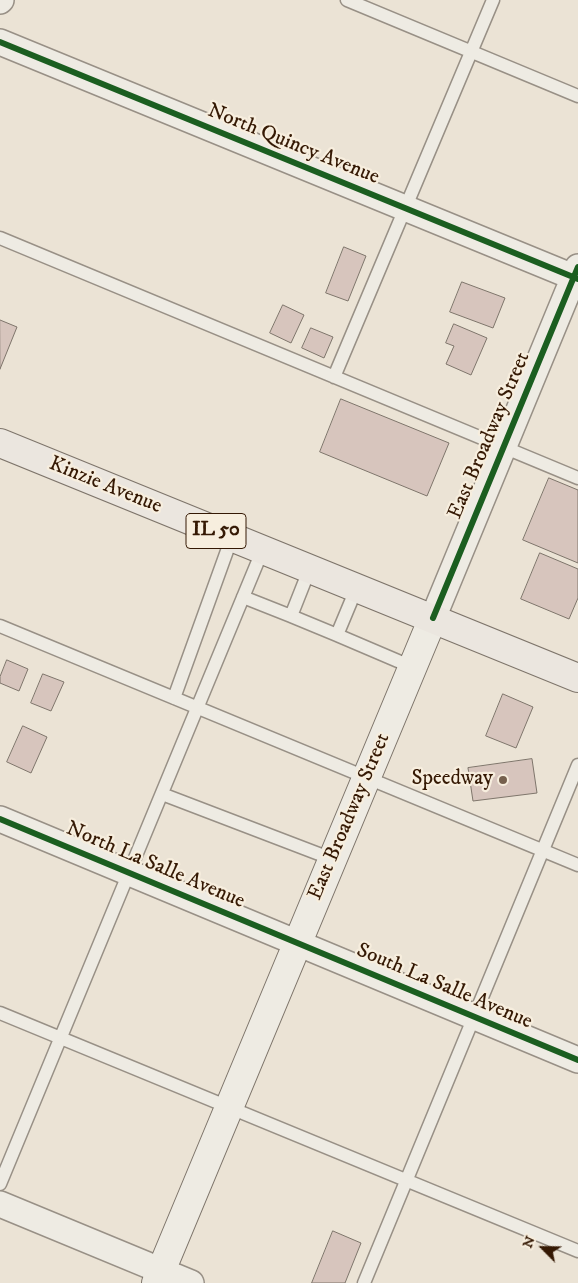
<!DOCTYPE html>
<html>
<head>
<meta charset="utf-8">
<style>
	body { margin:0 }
	#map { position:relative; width:578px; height:1283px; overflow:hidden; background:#ebe3d5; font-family:"IM FELL DW Pica",serif }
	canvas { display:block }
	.north { position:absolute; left:518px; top:1223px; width:50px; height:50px; -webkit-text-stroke:4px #f7eede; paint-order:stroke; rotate:293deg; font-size:14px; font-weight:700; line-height:20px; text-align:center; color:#351904 }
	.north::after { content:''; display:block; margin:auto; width:18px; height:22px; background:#351904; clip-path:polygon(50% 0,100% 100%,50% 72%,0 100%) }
</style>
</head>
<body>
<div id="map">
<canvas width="578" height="1283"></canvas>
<div class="north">N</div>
</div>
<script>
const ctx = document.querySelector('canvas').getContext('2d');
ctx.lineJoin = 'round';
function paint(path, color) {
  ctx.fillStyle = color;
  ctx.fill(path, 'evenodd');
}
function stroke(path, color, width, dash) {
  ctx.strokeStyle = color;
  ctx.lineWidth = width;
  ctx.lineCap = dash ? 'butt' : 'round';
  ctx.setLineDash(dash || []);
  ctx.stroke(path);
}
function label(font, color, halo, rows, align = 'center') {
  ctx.font = font + ' "IM FELL DW Pica",serif';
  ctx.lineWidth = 4.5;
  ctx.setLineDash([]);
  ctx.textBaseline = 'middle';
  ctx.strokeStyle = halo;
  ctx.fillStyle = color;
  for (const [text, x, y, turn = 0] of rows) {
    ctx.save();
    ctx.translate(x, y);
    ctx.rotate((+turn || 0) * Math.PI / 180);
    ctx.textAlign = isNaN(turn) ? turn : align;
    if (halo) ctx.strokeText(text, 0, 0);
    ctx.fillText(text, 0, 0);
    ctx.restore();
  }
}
const building = new Path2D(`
	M344 247 366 256 348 301 326 293Z
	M462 282 505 298 493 328 450 312Z
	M283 305 304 315 291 343 270 333Z
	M0 320 17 327 0 369Z
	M454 324 487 338 471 375 446 364 454 346 446 343Z
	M311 328 333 337 324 358 302 348Z
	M341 399 449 443 427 496 320 452Z
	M549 478 578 490V563L523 540Z
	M540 553 578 569V598L569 619 521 599Z
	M7 660 28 669 19 691 0 683V677Z
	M43 674 64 682 51 711 31 703Z
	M503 694 533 707 516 748 486 736Z
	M23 726 47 737 31 773 7 762Z
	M532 759 537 793 473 801 468 768Z
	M333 1231 361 1243 345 1283H312Z`);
const lane = new Path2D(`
	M347 0 578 96
	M0 238 578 478
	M334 377 493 0
	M310 568 291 616 337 635
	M357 587 337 635 412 667
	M243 597 291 616
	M0 626 578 865
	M174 698 232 537
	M162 794 332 859
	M0 1013 578 1251
	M0 1184 263 549
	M364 1283 578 765`);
const street = new Path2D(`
	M0 1 1 0
	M0 42 578 279
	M433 618 578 267
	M0 819 578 1060
	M0 1204 191 1283`);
const secondary = new Path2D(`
	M156 1283 433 618`);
const primary = new Path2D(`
	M0 443 578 678`);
const cycleway = new Path2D(`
	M0 42 578 279
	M433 618 578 267
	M0 819 578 1060`);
const markers = [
	[503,780,5,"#75604d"]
];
const shields = [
	[216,531,60]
];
const shieldNames = [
	["IL 50",216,531]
];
const streetNames = [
	["North Quincy Avenue",293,145,22],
	["East Broadway Street",490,436,-67],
	["Kinzie Avenue",105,486,22],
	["East Broadway Street",350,817,-67],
	["North La Salle Avenue",155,866,23],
	["South La Salle Avenue",444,987,23]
];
const poiNames = [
	["Speedway",493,780]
];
paint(building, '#d7c5bd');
stroke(building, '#7e756b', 1);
stroke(lane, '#989086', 15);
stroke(street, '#989086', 28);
stroke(secondary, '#7e756b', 30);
stroke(primary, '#7e756b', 30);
stroke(lane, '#eeebe3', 12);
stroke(street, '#eeebe3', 25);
stroke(secondary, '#eeebe3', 28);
stroke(primary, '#ebe6df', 28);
stroke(cycleway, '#1b5e20', 6);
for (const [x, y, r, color] of markers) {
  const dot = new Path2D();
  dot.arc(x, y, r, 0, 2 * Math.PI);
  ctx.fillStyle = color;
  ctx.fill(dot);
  stroke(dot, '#f7eede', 2);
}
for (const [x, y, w] of shields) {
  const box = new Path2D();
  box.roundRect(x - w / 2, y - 17.5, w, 35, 4);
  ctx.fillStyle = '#f7eede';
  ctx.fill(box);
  stroke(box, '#351904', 1);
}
label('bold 20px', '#351904', null, shieldNames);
label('21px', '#351904', '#f7eede', streetNames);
label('21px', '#351904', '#f7eede', poiNames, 'right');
</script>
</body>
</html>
